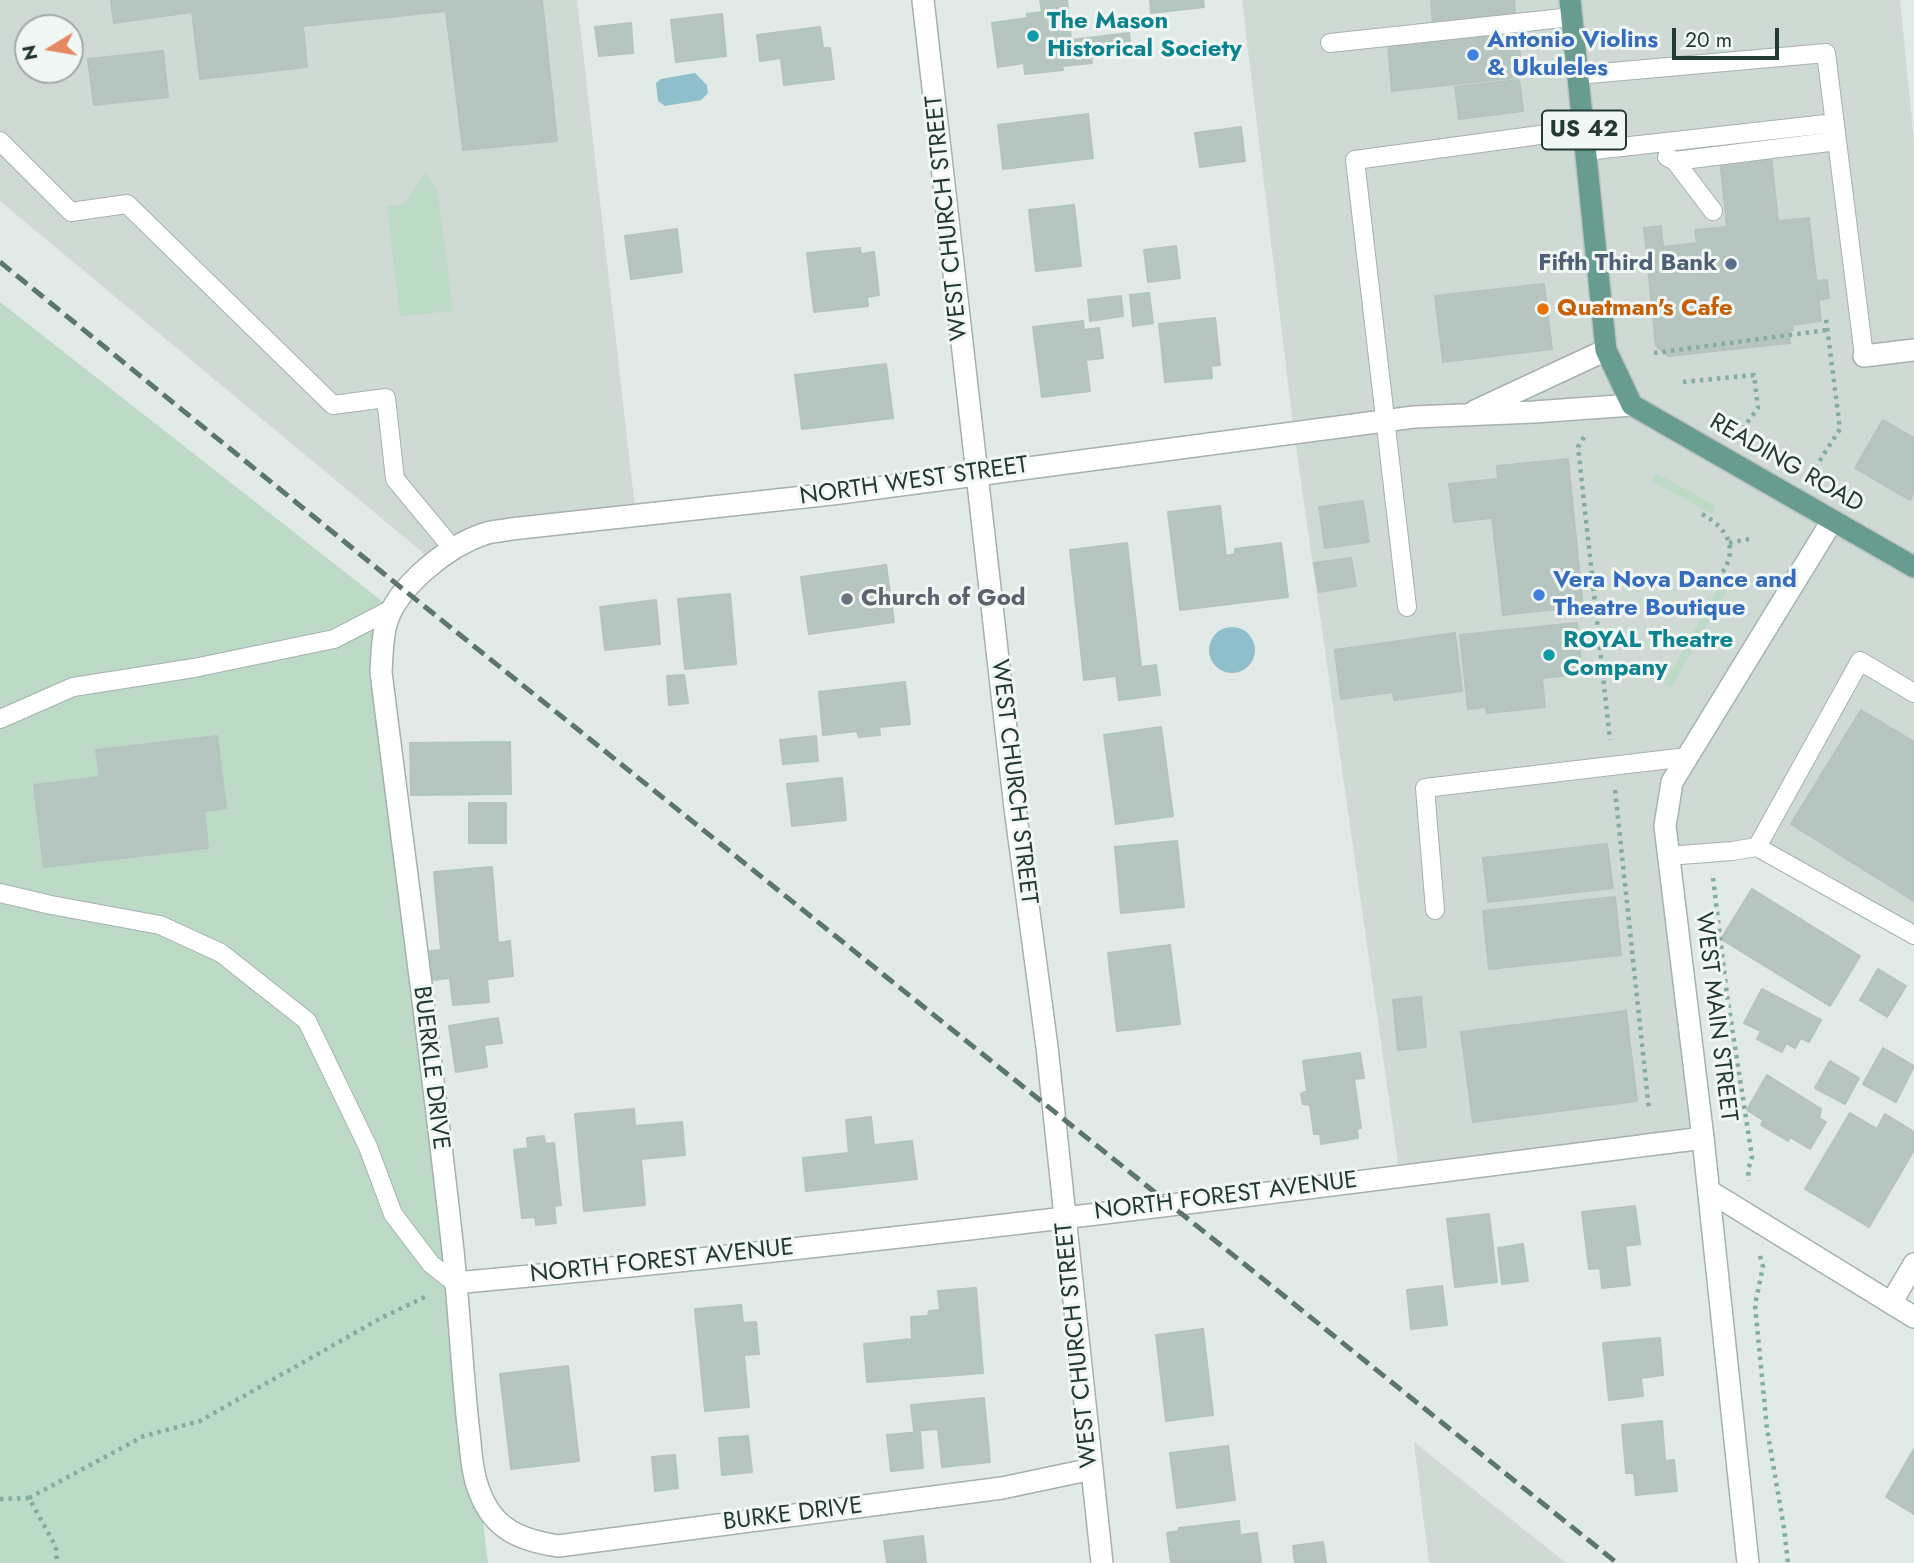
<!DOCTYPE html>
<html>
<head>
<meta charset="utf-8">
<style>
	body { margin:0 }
	#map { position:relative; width:1914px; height:1563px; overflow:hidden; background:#e1eae6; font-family:Jost,sans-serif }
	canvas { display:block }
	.north { position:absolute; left:14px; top:14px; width:70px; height:70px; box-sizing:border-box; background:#f1f7f4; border:2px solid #9faba7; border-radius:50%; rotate:259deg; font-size:19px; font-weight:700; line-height:28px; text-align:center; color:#233934 }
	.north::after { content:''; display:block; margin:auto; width:24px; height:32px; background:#e58964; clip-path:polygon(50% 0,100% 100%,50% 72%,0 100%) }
	.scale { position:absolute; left:1672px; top:28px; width:107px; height:32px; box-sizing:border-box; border:4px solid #233934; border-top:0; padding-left:9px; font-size:21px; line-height:24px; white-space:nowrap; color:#233934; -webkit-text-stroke:5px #f1f7f4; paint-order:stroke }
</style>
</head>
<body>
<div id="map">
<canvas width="1914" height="1563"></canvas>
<div class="north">N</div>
<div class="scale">20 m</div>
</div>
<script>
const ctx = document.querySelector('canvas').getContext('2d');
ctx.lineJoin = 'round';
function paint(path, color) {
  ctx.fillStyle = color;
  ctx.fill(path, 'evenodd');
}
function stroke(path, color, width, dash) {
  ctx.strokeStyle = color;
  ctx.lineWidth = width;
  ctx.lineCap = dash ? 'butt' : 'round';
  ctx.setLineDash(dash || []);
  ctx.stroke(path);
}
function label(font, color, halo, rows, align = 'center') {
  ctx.font = font + ' Jost,sans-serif';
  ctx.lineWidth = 6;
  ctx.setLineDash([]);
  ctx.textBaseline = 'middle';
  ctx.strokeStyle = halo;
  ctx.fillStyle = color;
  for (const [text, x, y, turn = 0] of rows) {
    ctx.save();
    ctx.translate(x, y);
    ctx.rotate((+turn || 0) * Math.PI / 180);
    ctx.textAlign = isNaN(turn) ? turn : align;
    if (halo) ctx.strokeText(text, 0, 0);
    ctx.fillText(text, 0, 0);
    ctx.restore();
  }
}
const built = new Path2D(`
	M0 0H577L636 516 511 529 434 562 0 201ZM28 28H70V70H28Z
	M1242 0H1900L1914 140V935L1757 847 1669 856 1703 1138 1400 1176 1294 433Z
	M1414 1442 1566 1563H1429Z`);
const green = new Path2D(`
	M426 173 438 193 453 311 400 316 387 207 404 204Z
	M0 302 392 609 381 672 488 1563H0Z
	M1656 473 1716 506 1712 514 1652 481Z
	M1728 572 1735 576 1671 688 1664 683Z`);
const water = new Path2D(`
	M695 73 707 85 708 93 701 100 665 106 658 101 656 83 661 79Z
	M1209 650a23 23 0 1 1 46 0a23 23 0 1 1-46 0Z`);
const building = new Path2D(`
	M111 0H542L557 141 463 150 446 11 303 26 307 67 200 79 192 12 114 23Z
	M1040 0H1067L1071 40 1129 33 1131 53 1091 58 1092 63 1062 66 1063 70 1025 74 1024 63 998 67 992 23 1028 18 1027 14 1042 12Z
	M1150 0H1203L1204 7 1151 13Z
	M1431 0H1514L1515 15 1433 25Z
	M722 14 726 56 676 62 671 20Z
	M631 23 633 53 599 56 595 27Z
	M820 27 823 48H830L834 79 784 85 781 58 760 61 757 35Z
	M1518 31 1522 77 1392 91 1388 45Z
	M163 51 168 97 94 105 88 59Z
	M1519 80 1523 111 1459 119 1455 87Z
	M1088 114 1093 158 1003 169 998 125Z
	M1241 127 1245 161 1200 167 1195 133Z
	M1770 145 1778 221 1809 218 1821 321 1792 325 1793 330H1789L1790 343 1668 356 1656 346 1644 228 1661 226 1663 247 1697 243 1695 230 1727 227 1719 150Z
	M1074 205 1081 266 1036 271 1029 210Z
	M677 229 682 272 631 279 625 236Z
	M1176 246 1180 278 1148 282 1144 250Z
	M860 248 861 254 874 252 879 295 867 297 868 306 814 312 807 253Z
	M1827 280 1829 298 1819 300 1816 281Z
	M1544 284 1552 349 1443 362 1435 296Z
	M1149 293 1153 323 1133 326 1130 295Z
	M1121 296 1123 316 1090 321 1088 300Z
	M1215 318 1220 365 1211 366 1212 378 1165 382 1159 324Z
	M1083 321 1084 330 1099 328 1103 358 1086 360 1090 391 1042 397 1033 327Z
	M886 364 893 418 802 429 795 375Z
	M1883 420 1914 438V492L1910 500 1855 468Z
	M1568 459 1573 509 1454 522 1449 484 1498 479 1497 466Z
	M1363 501 1369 542 1325 548 1319 507Z
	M1220 506 1226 556 1235 554V549L1281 543 1288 597 1180 610 1168 512Z
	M1573 509 1579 568 1499 578 1492 518Z
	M1127 543 1141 667 1156 665 1160 695 1119 700 1116 676 1084 680 1070 550Z
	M1351 558 1356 586 1319 592 1314 563Z
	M886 565 894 622 809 634 801 577Z
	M1579 568 1583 606 1503 615 1499 578Z
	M730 594 736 664 685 669 678 599Z
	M656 600 660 644 605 650 600 607Z
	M1577 623 1582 674 1542 678 1545 707 1487 713 1486 707 1468 709 1460 635Z
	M1455 633 1462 691 1394 700 1393 692 1341 699 1335 650Z
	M684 675 688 703 669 705 667 676Z
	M905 682 910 724 879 727 880 735 859 737 857 731 823 735 819 692Z
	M1861 710 1914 742V901L1791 824Z
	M1161 727 1173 816 1116 824 1104 735Z
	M217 736 226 808 204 811 208 848 44 867 34 785 100 777 96 750Z
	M816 736 818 761 783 764 780 740Z
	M510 742 511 794 411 795 410 743Z
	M842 778 846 820 792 826 787 784Z
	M469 803H506V843H469Z
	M1177 841 1184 907 1121 913 1115 847Z
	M1607 844 1613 888 1488 902 1483 858Z
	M492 867 498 943 510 941 513 976 487 979 489 1002 453 1005 450 978 433 980 430 951 441 950 434 872Z
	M1752 889 1860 956 1830 1006 1721 939Z
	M1615 897 1621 955 1489 969 1483 911Z
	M1170 945 1180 1024 1117 1031 1108 953Z
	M1878 969 1906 986 1887 1017 1860 1000Z
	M1762 989 1821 1020 1809 1042 1801 1038 1795 1048 1786 1043 1782 1052 1757 1039 1761 1031 1744 1023Z
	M1421 997 1426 1047 1398 1050 1393 1000Z
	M1626 1011 1637 1101 1473 1122 1461 1032Z
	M498 1018 502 1043 484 1045 487 1067 456 1072 449 1026Z
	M1883 1048 1914 1066 1896 1102 1863 1084Z
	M1360 1053 1364 1078 1354 1079 1361 1128 1357 1129 1358 1138 1321 1144 1320 1134H1314L1310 1105 1303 1104 1301 1094 1307 1091 1303 1061Z
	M1830 1061 1859 1078 1845 1104 1815 1088Z
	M1767 1075 1821 1109 1819 1118 1826 1122 1810 1149 1790 1137 1788 1141 1761 1125 1763 1120 1747 1110Z
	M634 1109 635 1126 682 1122 685 1155 641 1159 645 1205 584 1211 575 1114Z
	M1850 1113 1877 1129 1885 1114 1914 1132V1150L1869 1227 1805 1189Z
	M871 1117 874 1145 912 1141 917 1179 806 1191 803 1158 849 1153 846 1120Z
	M544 1136 545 1144 554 1143 561 1205 554 1206 556 1223 536 1225 535 1217 522 1218 514 1150 528 1148 527 1138Z
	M1635 1206 1640 1244 1625 1246 1630 1285 1602 1288 1600 1268 1589 1269 1582 1212Z
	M1489 1214 1497 1282 1455 1287 1447 1219Z
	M1523 1244 1528 1281 1502 1284 1498 1248Z
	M1442 1286 1447 1325 1411 1329 1407 1290Z
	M976 1288 983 1373 867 1382 864 1344 912 1339 911 1317 928 1316 929 1311 940 1310 938 1291Z
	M741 1305 743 1323 756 1322 759 1354 744 1355 749 1407 705 1411 695 1309Z
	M1203 1329 1213 1415 1166 1421 1156 1335Z
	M1660 1338 1663 1375 1641 1378 1643 1396 1609 1400 1603 1343Z
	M568 1366 579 1461 511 1469 500 1374Z
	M984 1398 990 1462 942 1467 938 1429 914 1431 911 1405Z
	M1662 1421 1665 1461 1674 1460 1677 1491 1636 1495 1634 1473H1626L1622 1425Z
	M920 1432 923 1468 891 1471 887 1435Z
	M748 1436 752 1472 722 1475 719 1438Z
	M1228 1446 1235 1500 1177 1508 1170 1453Z
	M1914 1449V1514L1886 1497Z
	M675 1455 678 1488 655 1491 652 1457Z
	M1239 1521 1240 1535 1257 1533 1261 1562 1171 1563 1167 1533 1179 1531V1528Z
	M923 1536 926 1563H887L884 1541Z
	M1323 1542 1326 1563H1295L1293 1546Z`);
const path = new Path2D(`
	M1654 353 1827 330
	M1683 382 1754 375 1758 408 1744 427
	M1584 437 1578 447 1610 740
	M1815 468 1840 429 1826 319
	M1702 514C1729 529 1740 551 1719 577
	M1729 543 1754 538
	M1615 790 1649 1110
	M1713 878 1727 995 1752 1157 1748 1170 1749 1181
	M1760 1256 1763 1267 1755 1305 1767 1429 1784 1528 1788 1563
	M29 1498 144 1436 200 1421 381 1318 429 1295
	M0 1499 29 1498 56 1547 57 1563`);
const lane = new Path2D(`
	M1330 43 1572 17
	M1578 75 1826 53 1864 356
	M0 141 71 212 127 204 333 405 386 398 395 479 453 549
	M1586 151 1835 123
	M1667 157 1675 161 1713 211
	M1675 161 1837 141
	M1407 607 1355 160 1584 129
	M0 719 73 687 194 668 334 639 392 609
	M1757 847 1860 661 1914 693
	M1668 856 1732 851 1757 847 1914 935
	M0 893 51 905 160 925 221 953 307 1021 368 1147 393 1214 431 1264 455 1283
	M1435 910 1425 788 1687 757`);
const street = new Path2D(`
	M923 0 1015 808 1047 1047 1102 1563
	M1864 356 1914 350
	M1475 411 1606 350
	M1709 1191 1914 1317
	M455 1283C872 1245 1288 1191 1703 1138
	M1891 1303 1914 1264
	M1092 1469 1002 1488 558 1546C521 1540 494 1530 480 1493 471 1472 471 1447 468 1425 462 1367 459 1309 453 1251 432 1058 405 865 381 672 382 656 382 639 386 624 397 586 448 546 484 534 492 531 502 531 511 529L832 494 1414 417 1534 412 1632 405`);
const secondary = new Path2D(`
	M1748 1563 1703 1138 1665 826 1672 782 1832 521`);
const primary = new Path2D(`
	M1570 0 1606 350 1632 405 1914 567`);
const rail = new Path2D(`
	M0 262 404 590 1617 1563`);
const markers = [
	[1033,36,7,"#0f9aa8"],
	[1473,55,7,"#3f7fe0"],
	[1731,264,7,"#5c6f8a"],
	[1543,309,7,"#e8710a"],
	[1539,595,7,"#3f7fe0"],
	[847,599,7,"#6b7280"],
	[1549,655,7,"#0f9aa8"]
];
const shields = [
	[1584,130,84]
];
const shieldNames = [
	["US 42",1584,130]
];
const cultureNames = [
	["The Mason",1047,22],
	["Historical Society",1047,50],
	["ROYAL Theatre",1563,641],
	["Company",1563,669]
];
const shopNames = [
	["Antonio Violins",1487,41],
	["& Ukuleles",1487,69],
	["Vera Nova Dance and",1553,581],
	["Theatre Boutique",1553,609]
];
const streetNames = [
	["WEST CHURCH STREET",948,218,-96],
	["READING ROAD",1786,464,30],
	["NORTH WEST STREET",914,482,-8],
	["WEST CHURCH STREET",1013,782,83],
	["WEST MAIN STREET",1715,1017,83],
	["BUERKLE DRIVE",430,1068,83],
	["NORTH FOREST AVENUE",1226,1197,-7],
	["NORTH FOREST AVENUE",662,1262,-6],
	["WEST CHURCH STREET",1078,1345,-96],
	["BURKE DRIVE",793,1515,-7]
];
const serviceNames = [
	["Fifth Third Bank",1717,264]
];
const foodNames = [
	["Quatman's Cafe",1557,309]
];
const worshipNames = [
	["Church of God",861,599]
];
paint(built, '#cfdad5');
paint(green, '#bcdac5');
paint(water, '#8ebfcb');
paint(building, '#b7c5c0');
stroke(building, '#b4c3be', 2);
stroke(lane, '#a4b1ad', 20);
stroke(street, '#a4b1ad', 24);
stroke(secondary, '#a1b5ae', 24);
stroke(primary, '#bdc4c2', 24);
stroke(path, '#84aba0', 4.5, [3.5, 5]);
stroke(lane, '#fff', 18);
stroke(street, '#fff', 21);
stroke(secondary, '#fff', 21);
stroke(primary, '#699c91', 21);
stroke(rail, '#5d756f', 5, [14, 7]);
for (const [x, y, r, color] of markers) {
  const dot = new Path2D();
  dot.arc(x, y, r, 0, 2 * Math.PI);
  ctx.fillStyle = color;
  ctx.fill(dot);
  stroke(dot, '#f1f7f4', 2.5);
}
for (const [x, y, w] of shields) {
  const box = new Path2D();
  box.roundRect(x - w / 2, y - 19.5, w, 39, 5);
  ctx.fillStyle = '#f1f7f4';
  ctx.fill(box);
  stroke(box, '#233934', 2);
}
label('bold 23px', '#233934', null, shieldNames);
label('bold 24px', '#0d838f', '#f1f7f4', cultureNames, 'left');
label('bold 24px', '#366cbe', '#f1f7f4', shopNames, 'left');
label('24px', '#233934', '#f1f7f4', streetNames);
label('bold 24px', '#4e5e75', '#f1f7f4', serviceNames, 'right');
label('bold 24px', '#c56008', '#f1f7f4', foodNames, 'left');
label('bold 24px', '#5b616d', '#f1f7f4', worshipNames, 'left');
</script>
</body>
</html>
